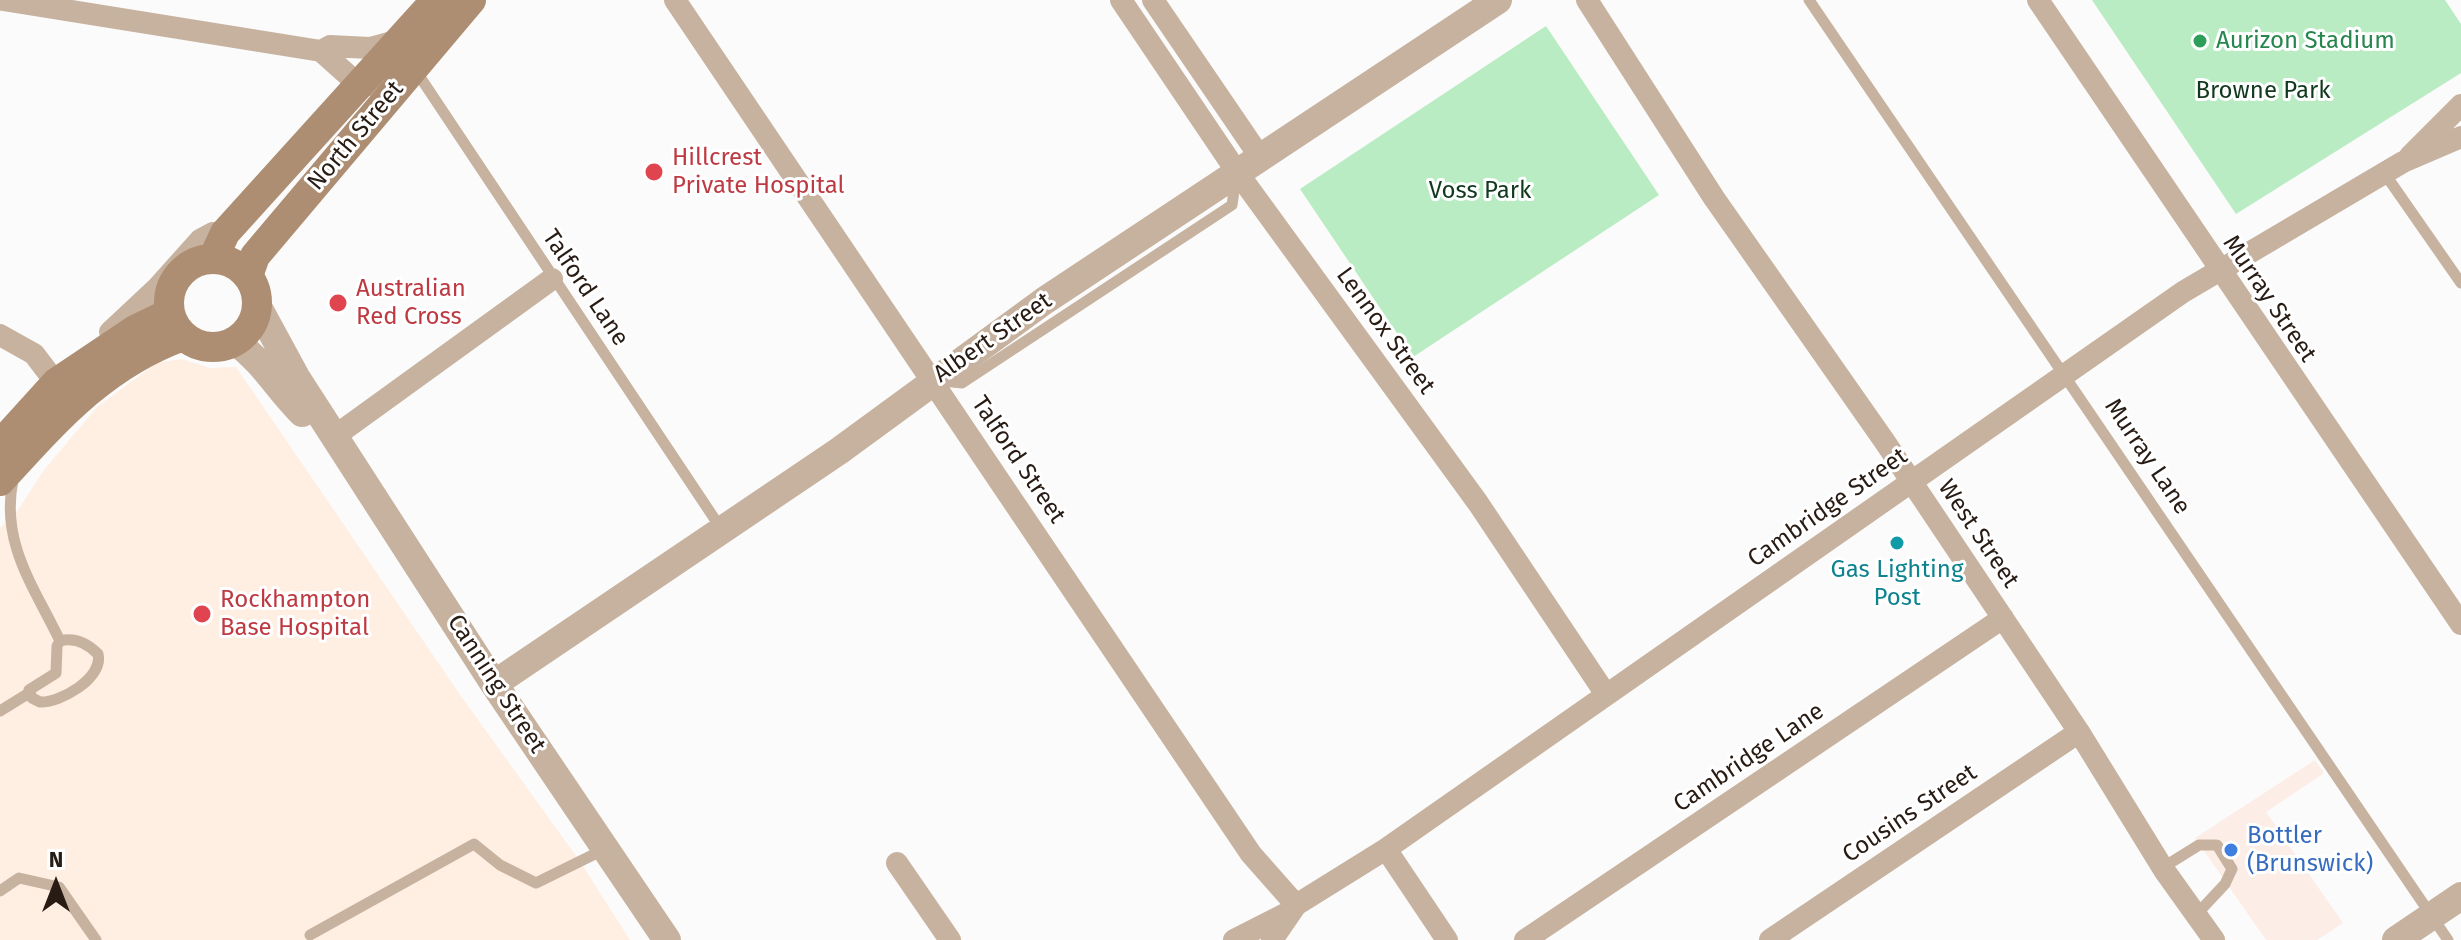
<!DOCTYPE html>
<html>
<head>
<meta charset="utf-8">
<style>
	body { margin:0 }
	#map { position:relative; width:2461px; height:940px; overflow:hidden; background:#fbfbfb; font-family:"Fira Sans",sans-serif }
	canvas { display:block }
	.north { position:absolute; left:16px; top:844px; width:80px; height:80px; -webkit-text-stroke:6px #fff; paint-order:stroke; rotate:0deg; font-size:22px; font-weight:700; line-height:32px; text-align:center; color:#271b13 }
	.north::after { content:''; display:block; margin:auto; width:28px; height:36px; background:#271b13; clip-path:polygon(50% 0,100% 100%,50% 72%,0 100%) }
</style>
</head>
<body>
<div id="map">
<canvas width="2461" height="940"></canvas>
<div class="north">N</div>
</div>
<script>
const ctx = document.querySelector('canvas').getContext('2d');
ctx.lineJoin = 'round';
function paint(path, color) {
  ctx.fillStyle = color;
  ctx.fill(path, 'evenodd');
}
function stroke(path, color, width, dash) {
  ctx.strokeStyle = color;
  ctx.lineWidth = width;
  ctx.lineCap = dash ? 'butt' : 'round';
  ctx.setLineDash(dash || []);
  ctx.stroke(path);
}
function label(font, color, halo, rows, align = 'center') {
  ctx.font = font + ' "Fira Sans",sans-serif';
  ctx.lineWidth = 6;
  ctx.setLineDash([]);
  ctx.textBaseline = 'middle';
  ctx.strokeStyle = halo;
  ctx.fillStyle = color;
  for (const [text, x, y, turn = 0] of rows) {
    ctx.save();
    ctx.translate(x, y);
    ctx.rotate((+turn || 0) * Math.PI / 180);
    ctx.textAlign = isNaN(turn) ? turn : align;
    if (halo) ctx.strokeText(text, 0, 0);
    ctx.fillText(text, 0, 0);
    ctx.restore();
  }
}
const commercial = new Path2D(`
	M2315 760 2324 773 2266 812 2343 923 2317 940H2266L2195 838Z`);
const medical = new Path2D(`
	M182 359 210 368 236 367 463 699 579 860 630 940H0V528L18 510 44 470 98 406 157 363Z`);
const green = new Path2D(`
	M2092 0H2445L2461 24V73L2236 214Z
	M1546 26 1659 195 1413 357 1300 189Z`);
const service = new Path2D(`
	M1809 0 2448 940
	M414 68 722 530
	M2385 174 2461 283
	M943 381 962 383 1232 205 1236 177
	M13 480C0 544 35 588 60 641L57 646 56 673 29 690 32 698 40 702C60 703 104 678 98 654 88 644 75 637 60 641
	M0 711 29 693
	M2162 868 2199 845H2217L2232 869 2225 884 2196 915
	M0 891 19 878 59 887 96 940
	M310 935 474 844 500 865 536 883 605 849`);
const minor = new Path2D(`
	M3 0 321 51 330 46 370 48 399 40
	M675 0 1251 854 1296 905
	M1121 0 1237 172 1478 503 1605 693
	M1153 0 1260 157
	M1587 0 1714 198 1885 442 2079 732 2164 870 2214 940
	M2038 0 2461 624
	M321 51 359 85H372
	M2410 156 2461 105
	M110 332 157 288 200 240 213 233H225
	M0 335 34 354 56 383
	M335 436 552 279
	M1386 849 1447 940
	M897 863 950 940
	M1234 940 1291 911
	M1272 940 1296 905 1386 849 2183 292 2403 162 2461 137
	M1525 940 2003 618
	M1770 940 2079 732`);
const tertiary = new Path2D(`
	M258 307 296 377 494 684 667 940
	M235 341C266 365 276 387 302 413
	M494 684 839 451 1044 301 1498 0
	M2396 940 2461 896`);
const secondary = new Path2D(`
	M213 259 225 233 436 0
	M169 303a44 44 0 1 1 88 0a44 44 0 1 1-88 0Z
	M248 276 255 256 471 0
	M0 445 56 383 135 330 170 313
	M0 481C55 421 104 364 183 336`);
const markers = [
	[2200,41,8,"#2e9e5b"],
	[654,172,10,"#e0444e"],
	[338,303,10,"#e0444e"],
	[1897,543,8,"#0f9aa8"],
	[202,614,10,"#e0444e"],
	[2231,850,8,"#3f7fe0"]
];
const leisureNames = [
	["Aurizon Stadium",2216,41]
];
const parkNames = [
	["Browne Park",2263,91],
	["Voss Park",1480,191]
];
const streetNames = [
	["North Street",356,136,-50],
	["Talford Lane",585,288,56],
	["Murray Street",2269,299,56],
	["Lennox Street",1385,331,54],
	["Albert Street",993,338,-35],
	["Murray Lane",2147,457,56],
	["Talford Street",1018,460,56],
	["Cambridge Street",1828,508,-35],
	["West Street",1978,534,56],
	["Canning Street",496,684,57],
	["Cambridge Lane",1749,758,-34],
	["Cousins Street",1910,814,-34]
];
const healthNames = [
	["Hillcrest",672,158],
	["Private Hospital",672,186],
	["Australian",356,289],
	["Red Cross",356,317],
	["Rockhampton",220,600],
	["Base Hospital",220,628]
];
const cultureNames = [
	["Gas Lighting",1897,570],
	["Post",1897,598]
];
const shopNames = [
	["Bottler",2247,836],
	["(Brunswick)",2247,864]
];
paint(commercial, '#fceee7');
paint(medical, '#ffeee2');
paint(green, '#b9ecc3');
stroke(service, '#c7b29f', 11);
stroke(minor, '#c7b29f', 22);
stroke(tertiary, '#c7b29f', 28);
stroke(secondary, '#ad8e72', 30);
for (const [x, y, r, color] of markers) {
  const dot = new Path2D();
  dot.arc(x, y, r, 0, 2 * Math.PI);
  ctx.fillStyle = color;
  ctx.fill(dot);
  stroke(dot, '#fff', 3);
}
label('24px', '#27864d', '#fff', leisureNames, 'left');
label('24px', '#11391e', '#fff', parkNames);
label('24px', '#271b13', '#fff', streetNames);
label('24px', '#be3a42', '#fff', healthNames, 'left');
label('24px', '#0d838f', '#fff', cultureNames);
label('24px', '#366cbe', '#fff', shopNames, 'left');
</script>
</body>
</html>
